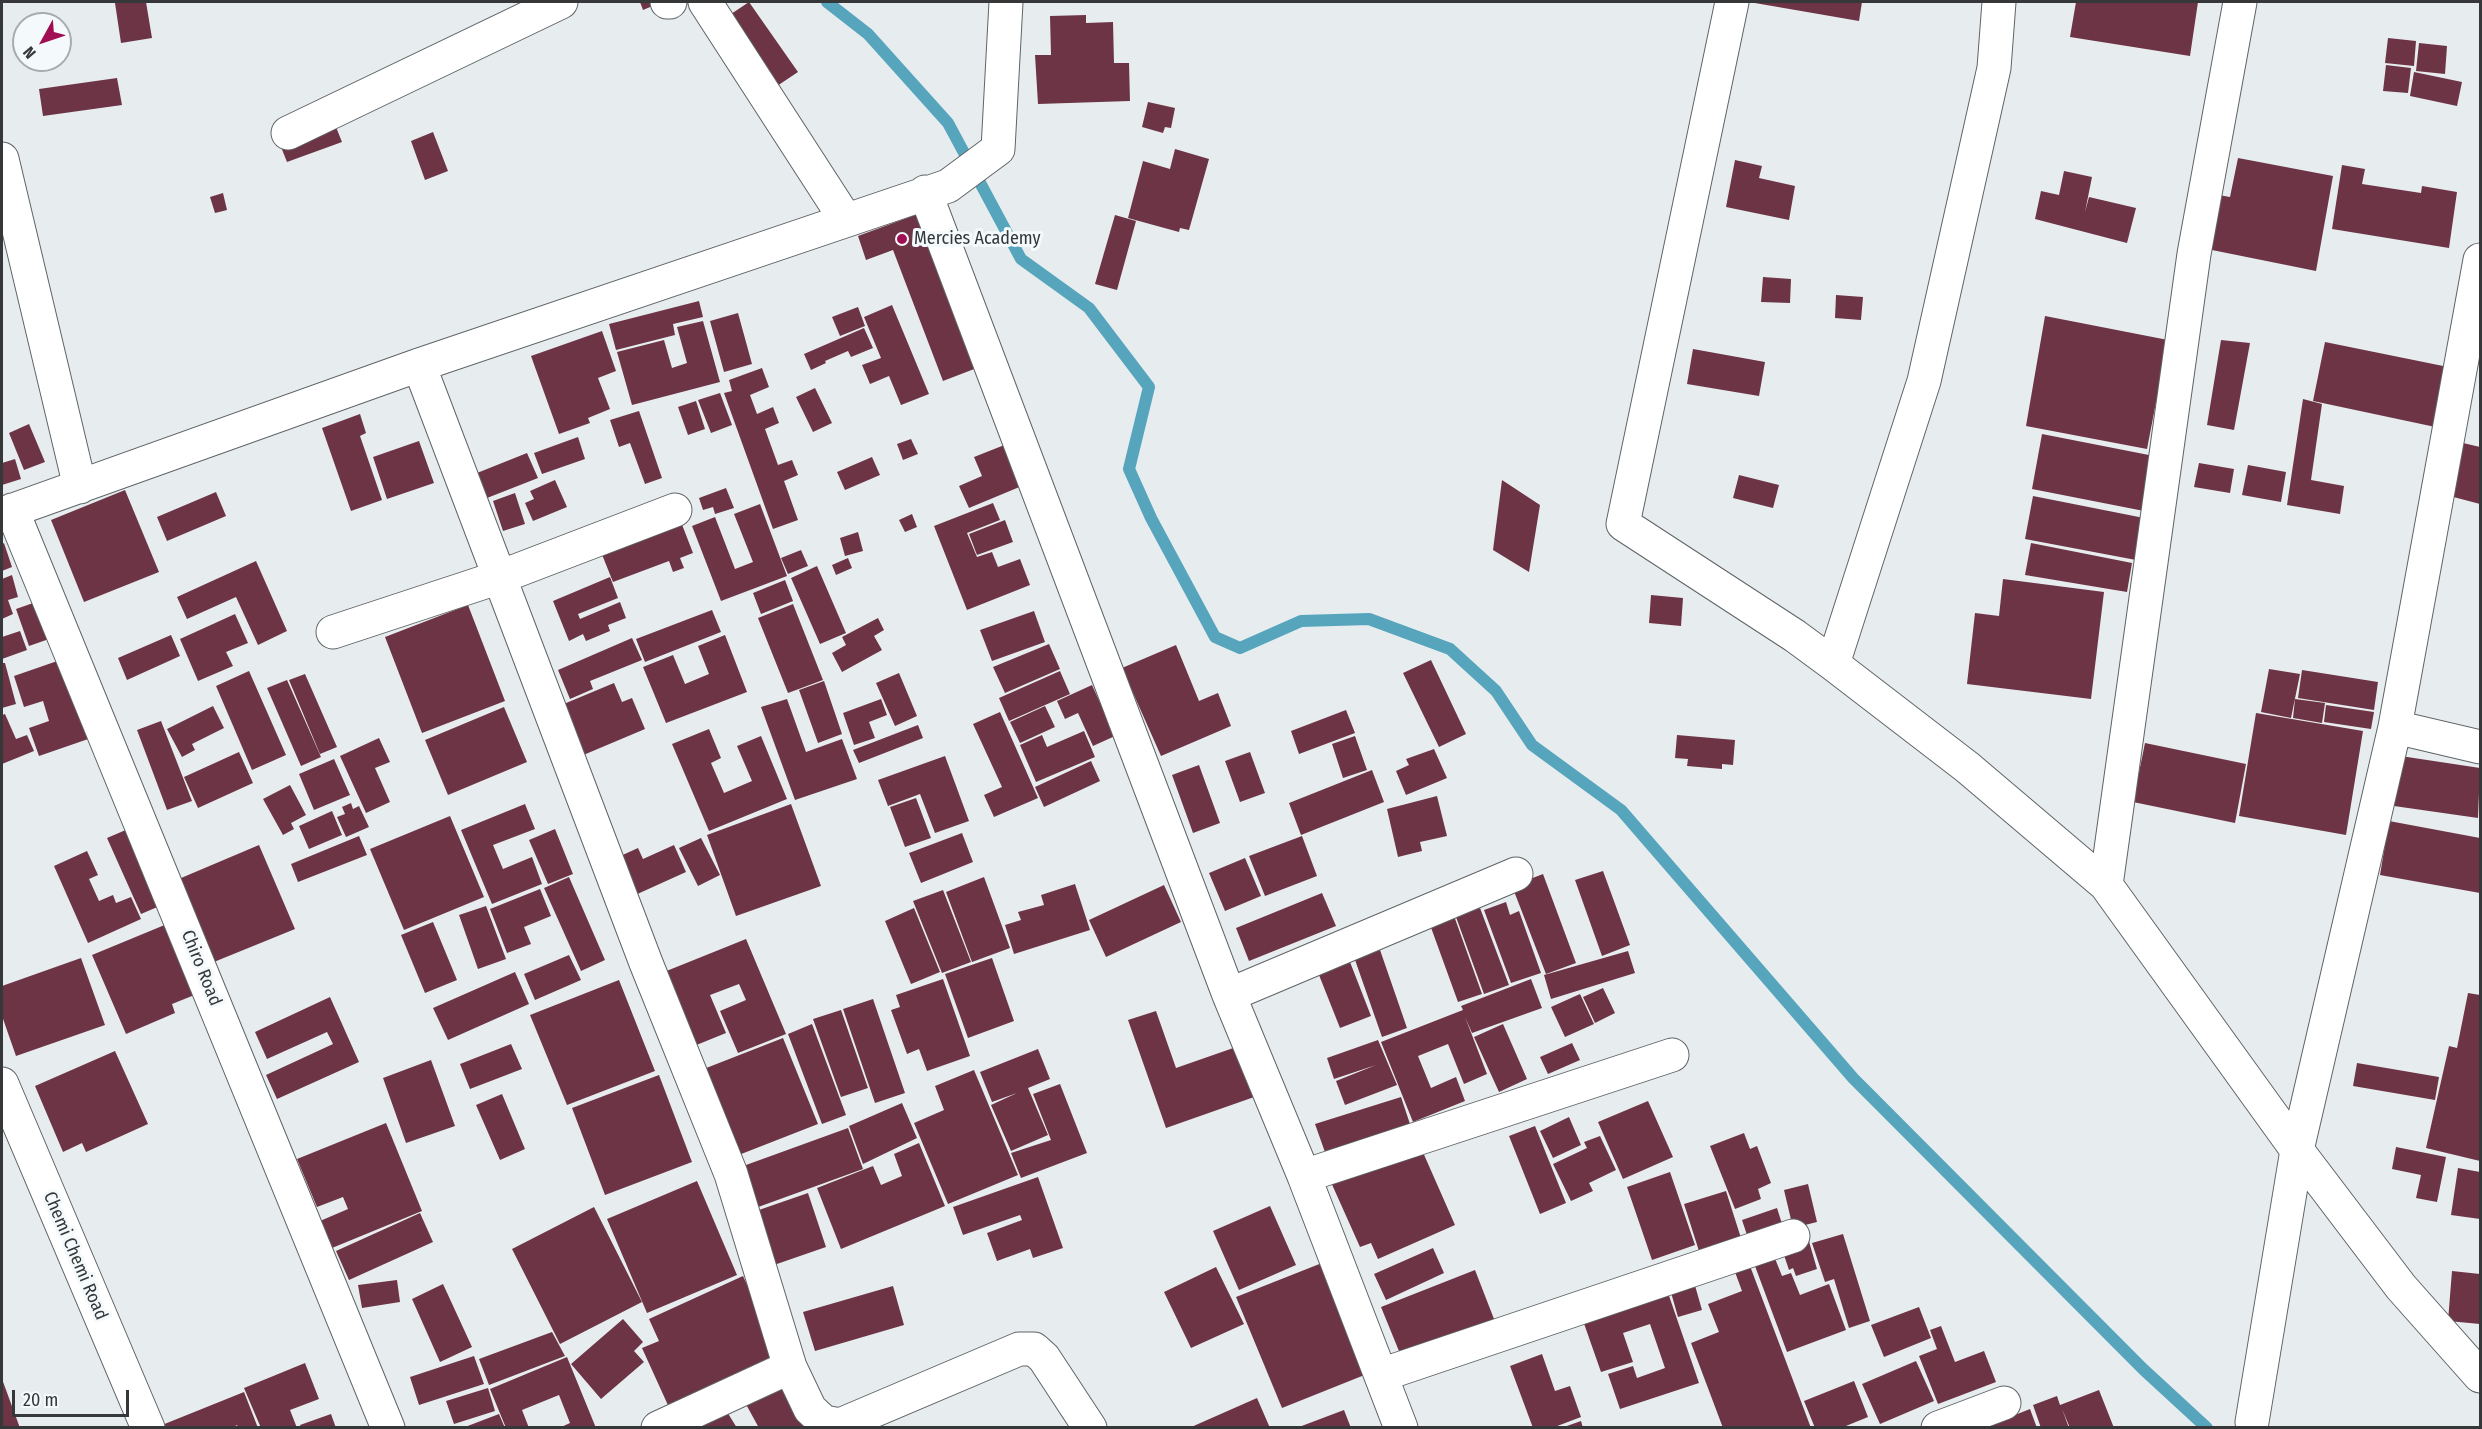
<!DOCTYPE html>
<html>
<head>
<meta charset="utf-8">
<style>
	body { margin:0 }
	#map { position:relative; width:2482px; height:1429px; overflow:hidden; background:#e7edef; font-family:"Fira Sans Condensed",sans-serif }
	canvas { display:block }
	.frame { position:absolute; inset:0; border:3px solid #353738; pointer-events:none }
	.north { position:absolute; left:12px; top:12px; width:60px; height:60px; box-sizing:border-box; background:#f4fafc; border:2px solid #a8acae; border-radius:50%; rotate:230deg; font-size:16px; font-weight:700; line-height:24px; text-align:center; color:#353738 }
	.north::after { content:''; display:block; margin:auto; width:21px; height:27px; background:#a10e53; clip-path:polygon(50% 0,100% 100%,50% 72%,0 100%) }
	.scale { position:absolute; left:12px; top:1390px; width:117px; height:27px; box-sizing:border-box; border:3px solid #353738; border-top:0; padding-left:8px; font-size:18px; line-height:21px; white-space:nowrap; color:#353738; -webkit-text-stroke:4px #f4fafc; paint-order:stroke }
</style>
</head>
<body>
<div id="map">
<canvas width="2482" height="1429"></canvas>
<div class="frame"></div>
<div class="north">N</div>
<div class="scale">20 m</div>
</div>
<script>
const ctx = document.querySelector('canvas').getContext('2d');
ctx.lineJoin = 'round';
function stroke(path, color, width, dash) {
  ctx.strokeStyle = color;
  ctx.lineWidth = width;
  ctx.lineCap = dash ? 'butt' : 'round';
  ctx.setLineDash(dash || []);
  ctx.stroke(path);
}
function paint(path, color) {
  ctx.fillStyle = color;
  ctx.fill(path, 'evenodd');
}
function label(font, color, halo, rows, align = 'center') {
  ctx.font = font + ' "Fira Sans Condensed",sans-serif';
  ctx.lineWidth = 6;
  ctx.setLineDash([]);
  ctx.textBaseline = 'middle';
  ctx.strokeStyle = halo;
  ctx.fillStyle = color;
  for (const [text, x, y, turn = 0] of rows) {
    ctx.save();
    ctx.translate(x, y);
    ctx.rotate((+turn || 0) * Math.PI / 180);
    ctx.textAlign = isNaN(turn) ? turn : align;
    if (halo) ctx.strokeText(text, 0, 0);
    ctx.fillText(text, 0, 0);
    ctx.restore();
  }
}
const stream = new Path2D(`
	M827 2 868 34 948 123 1021 259 1089 308 1149 387 1129 469 1151 518 1215 637 1240 648 1301 621 1369 619 1450 649 1496 691 1532 745 1621 810 1853 1078 2143 1369 2207 1428`);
const building = new Path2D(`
	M123 2H146L152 38 121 43 115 3Z
	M640 2H654L655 5 643 10Z
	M749 2 798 72 777 86 728 16Z
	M1749 2H1862L1859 21Z
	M2076 2H2198L2190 56 2070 37Z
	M1086 15V23L1113 22 1114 63H1129L1130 101 1038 104 1035 55H1051L1050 16Z
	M2388 38 2416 41 2414 66 2385 63Z
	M2419 43 2447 46 2445 74 2416 71Z
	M2386 65 2411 68 2408 93 2383 91Z
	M2414 72 2462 82 2457 106 2410 96Z
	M117 78 122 105 43 116 39 89Z
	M1148 102 1175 108 1171 128 1165 127 1163 133 1142 127Z
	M336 127 342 142 287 162 281 147Z
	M433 132 448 171 425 180 411 141Z
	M1175 149 1209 159 1189 230 1180 228 1179 232 1128 218 1143 161 1170 169Z
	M2238 158 2333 176 2316 271 2202 248 2213 194 2230 197Z
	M1735 160 1762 166 1759 178 1795 186 1789 220 1726 207Z
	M2342 165 2365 169 2362 184 2421 193 2422 186 2457 192 2449 248 2332 229Z
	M2064 171 2092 177 2085 212 2089 197 2136 208 2127 243 2035 219 2041 191 2059 195Z
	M223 193 227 210 215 213 210 197Z
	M923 212 982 366 943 381 893 250 866 260 858 236Z
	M1115 215 1136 221 1117 290 1095 284Z
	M1763 277 1791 279 1790 303 1761 302Z
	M1836 295 1863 297 1861 320 1835 318Z
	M699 301 703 317 673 324 675 335 616 350 609 324Z
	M892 305 929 394 901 405 889 376 870 384 862 365 881 358 864 317Z
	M858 307 865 326 840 336 832 317Z
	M738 313 752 364 724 372 710 321Z
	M2045 316 2168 340 2147 449 2026 426Z
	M703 321 720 382 632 405 617 352 664 340 672 368 687 363 677 327Z
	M864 328 873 348 851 357 848 351 825 361 826 363 811 370 804 354Z
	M602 331 616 371 598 378 610 409 588 418 590 423 559 434 531 356Z
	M2221 340 2250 343 2234 430 2207 425Z
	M2325 342 2453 368 2440 428 2313 401Z
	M1693 349 1765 362 1759 396 1687 384Z
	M762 368 769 387 750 395 757 414 773 407 779 423 765 429 778 465 792 460 798 475 784 481 798 520 773 529 724 393 732 391 729 380Z
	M815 388 832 423 813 432 796 397Z
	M720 393 732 425 711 433 698 400Z
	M2303 399 2322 404 2311 480 2344 486 2340 514 2287 505Z
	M696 401 705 429 688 435 678 407Z
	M639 411 662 478 645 484 630 443 619 447 610 420Z
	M360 414 366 433 360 436 382 500 351 511 322 428Z
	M29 424 45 462 24 470 9 433Z
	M2042 434 2154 456 2144 511 2032 489Z
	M578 437 585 459 542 474 534 453Z
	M911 439 918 454 903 460 897 444Z
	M419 441 434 483 387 499 373 457Z
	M1012 442 1029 483 969 508 959 486 982 476 974 457Z
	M2459 442 2480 447V504L2446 495Z
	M527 453 538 478 487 498 477 473Z
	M872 457 880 475 845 490 837 472Z
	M15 459 21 479 2 485V463Z
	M2199 463 2234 469 2230 493 2194 487Z
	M2248 465 2286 472 2281 502 2242 495Z
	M1739 475 1779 485 1773 508 1733 498Z
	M555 480 567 507 533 521 525 503 534 499 530 491Z
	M1502 480 1540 505 1529 572 1493 550Z
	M726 488 734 508 715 514 713 507 703 510 699 498Z
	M125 490 159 572 84 602 51 520Z
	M216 492 226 516 167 541 157 517Z
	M515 493 525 524 503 531 493 501Z
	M2033 496 2144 518 2136 560 2025 539Z
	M993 503 1000 520 967 533 977 557 992 552 998 567 1020 559 1030 585 967 610 934 526Z
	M760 504 787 576 721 601 692 526 715 517 735 569 753 562 734 514Z
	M912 514 917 527 905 532 899 520Z
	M1005 520 1013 542 977 555 969 534Z
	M681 522 693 553 680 558 684 568 673 572 669 561 613 582 601 552Z
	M858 532 863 551 845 556 840 538Z
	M4 543 12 567 2 571V544Z
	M2031 543 2132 563 2127 592 2025 575Z
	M801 550 808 566 788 574 781 558Z
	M848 558 852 568 836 575 832 565Z
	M256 561 287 631 258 645 236 597 187 619 177 597Z
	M817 566 846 633 820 644 791 578Z
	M12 575 18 597 8 600 13 614 2 619V579Z
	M610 577 618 598 578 614 580 619 620 602 626 618 608 625 610 631 586 641 583 634 569 641 553 601Z
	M2003 579 2104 592 2091 699 1967 684 1975 613 1999 616Z
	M785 580 793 601 761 614 753 593Z
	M1651 595 1683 598 1681 626 1649 623Z
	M36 602 49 639 29 646 16 609Z
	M793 604 823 680 788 693 758 618Z
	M468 605 505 701 422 733 385 637Z
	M712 610 721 632 645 662 636 639Z
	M1034 611 1045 642 992 661 980 630Z
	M235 614 248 643 226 652 233 666 198 681 180 639Z
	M878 618 884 630 874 636 882 650 842 672 832 653 846 645 842 637Z
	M20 631 27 650 2 659V637Z
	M171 635 180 656 127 680 118 658Z
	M725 635 747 692 666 723 643 667 673 655 685 684 709 674 698 646Z
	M632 638 642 660 590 681 593 689 570 699 558 670Z
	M1049 644 1060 669 1005 693 993 667Z
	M1176 645 1199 701 1218 693 1231 726 1161 756 1122 668Z
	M66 658 94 737 39 756 29 728 49 721 43 701 24 707 14 676Z
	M1431 660 1466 734 1439 747 1403 673Z
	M2 663H5L16 704 2 708Z
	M2269 669 2300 674 2291 718 2261 712Z
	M2302 670 2378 682 2374 710 2298 698Z
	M249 671 286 755 252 770 216 686Z
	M1060 671 1070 694 1009 721 999 698Z
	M899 673 917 716 895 726 876 683Z
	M305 674 337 747 320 754 289 680Z
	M287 680 321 757 301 766 267 688Z
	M824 681 842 734 818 743 799 690Z
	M614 683 622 702 632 698 645 729 581 756 559 706Z
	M1092 685 1115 736 1093 746 1078 713 1065 719 1057 701Z
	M787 699 806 752 842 739 857 779 795 800 761 707Z
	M881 699 887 715 869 722 875 738 854 745 843 713Z
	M2295 699 2325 703 2322 723 2293 718Z
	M2326 705 2374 712 2371 729 2324 722Z
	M213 706 224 728 192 744 195 750 182 757 167 729Z
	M1045 706 1055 727 1020 743 1010 722Z
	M504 707 527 762 448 795 425 740Z
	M1346 710 1355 733 1299 754 1291 731Z
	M1000 712 1038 798 994 817 984 795 1002 787 973 724Z
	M2256 713 2363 731 2346 835 2239 816Z
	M5 714 16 739 27 735 34 751 2 764V715Z
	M161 721 192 801 167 810 137 730Z
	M918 725 923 738 859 763 853 750Z
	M709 729 721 758 711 763 724 793 752 781 737 746 761 736 787 799 709 831 672 744Z
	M1084 731 1095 757 1036 782 1020 745 1042 735 1047 747Z
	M1677 735 1735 740 1733 765 1722 764V769L1687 766 1688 759 1675 758Z
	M1355 736 1367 770 1343 778 1332 744Z
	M379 738 390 762 375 768 390 802 366 813 340 756Z
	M2145 743 2246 764 2235 823 2133 802Z
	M1434 749 1447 778 1406 795 1396 771 1409 765 1406 759Z
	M239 752 253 783 198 808 184 777Z
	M1250 752 1265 793 1240 802 1225 761Z
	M2394 755 2480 768 2478 818 2387 805Z
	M945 756 969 821 935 833 920 794 888 806 878 780Z
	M334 759 350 795 314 810 299 774Z
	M1091 761 1100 781 1044 807 1035 787Z
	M1199 765 1220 823 1193 833 1172 775Z
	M1372 770 1384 802 1301 835 1289 803Z
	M290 785 306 815 291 823 294 829 283 835 263 799Z
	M1437 796 1447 836 1420 842 1422 851 1398 857 1387 809Z
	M916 798 931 838 905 847 890 807Z
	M351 803 353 809 359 806 369 827 346 837 337 817 345 814 342 807Z
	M525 804 535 829 493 845 503 869 532 857 542 884 492 904 461 830Z
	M791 804 821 886 736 916 707 835Z
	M332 811 342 835 309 849 299 826Z
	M450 816 484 897 404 930 370 849Z
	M2389 821 2480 838V893L2380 875Z
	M128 829 162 905 141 914 107 838Z
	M555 829 573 874 548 884 529 840Z
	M962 833 973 862 921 883 909 853Z
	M359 836 367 855 298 882 291 864Z
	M1302 836 1317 876 1265 896 1249 856Z
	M701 838 720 875 698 886 679 848Z
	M259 845 295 929 209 964 174 881Z
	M674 845 686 872 633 896 616 858 638 848 643 859Z
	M87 851 98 875 89 879 99 901 113 895 116 903 131 897 141 919 88 943 54 866Z
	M1245 858 1261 896 1225 911 1209 873Z
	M1603 871 1630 945 1602 956 1575 880Z
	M1543 874 1576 963 1546 974 1512 886Z
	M569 877 605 960 581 971 544 888Z
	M984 877 1010 948 972 962 946 892Z
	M1075 884 1090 930 1014 954 1005 925 1021 920 1018 912 1044 905 1041 895Z
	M1164 885 1181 922 1106 957 1089 920Z
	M540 889 551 916 524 927 531 944 507 953 490 909Z
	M943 890 971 962 942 973 913 901Z
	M1322 893 1336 926 1249 961 1236 928Z
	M1506 902 1510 915 1519 911 1541 973 1511 983 1484 910Z
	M486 906 506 959 478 969 459 915Z
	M914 908 940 972 911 984 885 921Z
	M1480 908 1509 985 1484 994 1456 917Z
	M1453 913 1482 994 1458 1002 1429 922Z
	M433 922 457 980 425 993 401 935Z
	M167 924 197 994 172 1004 175 1013 126 1034 92 955Z
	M746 939 786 1034 738 1053 720 1011 746 1000 739 984 710 995 726 1033 694 1046 664 972Z
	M1379 947 1407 1028 1382 1037 1354 957Z
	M1628 951 1635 973 1551 999 1544 975Z
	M569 955 581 980 535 1000 524 974Z
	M81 958 105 1025 16 1056 2 1016V986Z
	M992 958 1014 1021 968 1038 945 974Z
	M1350 962 1371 1016 1340 1028 1319 975Z
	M515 972 529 1004 448 1040 433 1008Z
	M943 979 970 1056 927 1071 919 1049 907 1054 891 1010 900 1007 896 995Z
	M1531 979 1542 1008 1472 1033 1465 1017 1487 1074 1464 1084 1448 1044 1418 1056 1431 1088 1456 1077 1465 1101 1413 1122 1381 1042 1463 1010 1461 1006Z
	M619 980 655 1071 567 1105 530 1015Z
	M1603 988 1615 1013 1595 1023 1583 997Z
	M2468 993 2480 995V1161L2426 1148 2449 1046 2457 1048Z
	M1580 994 1594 1024 1565 1037 1551 1007Z
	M330 997 359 1062 277 1099 266 1075 333 1044 327 1032 267 1059 255 1032Z
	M873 999 905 1093 875 1103 843 1009Z
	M841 1010 868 1088 841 1097 813 1019Z
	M1156 1011 1176 1068 1239 1046 1257 1096 1166 1128 1128 1020Z
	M812 1024 846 1115 822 1124 788 1034Z
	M1503 1024 1527 1079 1499 1092 1474 1037Z
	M783 1038 818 1124 731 1158 696 1072Z
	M1378 1040 1397 1085 1345 1105 1336 1081 1376 1065 1334 1079 1327 1058Z
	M1572 1043 1580 1060 1548 1074 1540 1057Z
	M511 1044 522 1069 470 1089 460 1064Z
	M1038 1049 1050 1079 1028 1088 1048 1135 1011 1151 991 1105 1017 1093 992 1102 980 1072Z
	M115 1051 148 1124 86 1152 82 1143 63 1152 35 1086Z
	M431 1060 455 1126 406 1143 383 1078Z
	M2357 1063 2439 1077 2435 1100 2353 1086Z
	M974 1070 1018 1175 948 1204 914 1123 944 1110 935 1086Z
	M659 1075 692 1162 605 1195 572 1108Z
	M1060 1084 1087 1153 1021 1178 1011 1153 1051 1140 1033 1094Z
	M502 1094 525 1149 500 1160 476 1105Z
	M1401 1097 1411 1127 1326 1155 1315 1124Z
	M1648 1101 1673 1157 1623 1179 1598 1122Z
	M902 1103 917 1138 863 1164 849 1126Z
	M1569 1117 1581 1145 1553 1158 1540 1131Z
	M386 1123 422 1211 332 1248 320 1221 348 1209 343 1197 317 1207 297 1159Z
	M1535 1126 1566 1203 1540 1214 1509 1136Z
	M848 1128 863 1169 750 1210 735 1169Z
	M1744 1133 1750 1149 1757 1146 1771 1183 1758 1189 1761 1199 1735 1209 1710 1146Z
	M1600 1136 1616 1170 1589 1183 1593 1191 1571 1201 1553 1164 1587 1148 1584 1142Z
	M1418 1141 1455 1225 1378 1259 1371 1243 1360 1247 1330 1180Z
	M919 1143 945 1206 841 1249 817 1188 873 1166 881 1185 902 1176 894 1154Z
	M2396 1147 2446 1157 2437 1202 2416 1198 2421 1175 2392 1169Z
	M2458 1168 2480 1172V1219L2451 1215Z
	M1670 1172 1695 1245 1652 1260 1627 1187Z
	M1038 1177 1063 1248 1033 1258 1030 1249 997 1261 987 1233 1022 1220 1020 1215 963 1235 953 1207Z
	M697 1181 737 1275 647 1313 607 1219Z
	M1808 1184 1817 1222 1793 1228 1784 1190Z
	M1726 1191 1741 1238 1699 1251 1684 1204Z
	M808 1193 826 1247 774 1265 756 1211Z
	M1270 1206 1296 1265 1239 1290 1213 1231Z
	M594 1207 642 1302 560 1344 512 1249Z
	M1777 1208 1784 1230 1749 1241 1742 1220Z
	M420 1213 433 1242 349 1280 336 1251Z
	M1843 1234 1870 1321 1849 1328 1834 1279 1825 1282 1812 1243Z
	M1808 1238 1817 1269 1796 1276 1793 1268 1789 1270 1781 1246Z
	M1433 1248 1444 1273 1386 1300 1374 1274Z
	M1772 1251 1782 1276 1791 1273 1800 1295 1829 1284 1846 1330 1787 1352 1752 1258Z
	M1327 1261 1372 1372 1282 1408 1236 1297Z
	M1750 1266 1811 1428H1723L1691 1343 1719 1332 1708 1304 1742 1291 1735 1272Z
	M1216 1267 1244 1324 1191 1348 1164 1292Z
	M1475 1270 1494 1319 1401 1356 1381 1307Z
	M2452 1271 2480 1274V1324L2448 1321Z
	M743 1276 783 1364 672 1414 642 1348 659 1341 649 1319Z
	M397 1280 400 1302 362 1308 358 1285Z
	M1694 1282 1702 1310 1678 1317 1670 1289Z
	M443 1284 472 1347 440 1362 412 1299Z
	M893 1286 904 1325 815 1351 803 1312Z
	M1666 1287 1699 1383 1620 1409 1608 1374 1633 1366 1637 1378 1665 1368 1650 1324 1623 1333 1633 1362 1601 1372 1581 1315Z
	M1919 1307 1931 1338 1884 1357 1871 1325Z
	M623 1319 643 1342 634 1351 644 1362 601 1399 571 1364Z
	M1941 1326 1955 1362 1984 1351 1996 1382 1938 1404 1919 1356 1937 1349 1930 1330Z
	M552 1332 565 1356 489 1385 479 1359Z
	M1542 1354 1555 1391 1570 1386 1581 1417 1552 1428H1533L1510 1366Z
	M474 1356 484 1384 419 1405 410 1377Z
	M567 1357 596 1428H559L570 1423 559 1395 522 1410 529 1428H506L490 1389Z
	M1916 1361 1934 1401 1880 1424 1862 1384Z
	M305 1363 319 1399 290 1410 297 1428H261L244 1388Z
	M784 1374 815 1428H759L742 1397Z
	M2 1379 20 1428H2Z
	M1854 1381 1868 1417 1841 1428H1815L1804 1401Z
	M488 1388 495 1411 454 1424 446 1401Z
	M2099 1390 2114 1428H2070L2062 1409 2069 1428H2041L2033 1405 2057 1396 2060 1405Z
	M244 1392 258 1428H238L237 1425 232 1428H163L162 1425Z
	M1257 1398 1270 1428H1189Z
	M721 1402 737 1428H700L695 1419Z
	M2030 1409 2037 1428H1985V1427Z
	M1344 1410 1351 1428H1299V1427Z
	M331 1414 336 1428H301L300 1425Z
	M499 1414 505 1428H465V1427Z
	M1581 1421 1583 1428H1564V1427Z`);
const minor = new Path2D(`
	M667 2H670
	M705 2 846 220
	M1732 2 1623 524 1795 636 1833 664 1967 767 2106 885 2297 1150 2401 1287 2480 1376
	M288 133 561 2
	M2 159 80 487
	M925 192 1229 995 1304 1176 1401 1428
	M419 365 646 963 731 1174 790 1367 810 1409 824 1422 840 1425 1019 1349H1034L1044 1358 1090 1428
	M12 510 388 1428
	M2 514 419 365 948 186 998 149 1006 2
	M333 632 500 577 675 510
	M1833 664 1924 381 1994 68 1999 2
	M2395 727 2480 747
	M2106 885 2194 254 2240 2
	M1229 995 1516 874
	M2 1084 148 1428
	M1304 1176 1672 1055
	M1381 1375 1793 1236
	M2252 1422 2297 1150 2395 727 2480 260
	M658 1428 790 1367
	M1938 1428 2004 1403`);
const markers = [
	[902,239,6,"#a10e53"]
];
const poiNames = [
	["Mercies Academy",914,239]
];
const streetNames = [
	["Chiro Road",201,968,68],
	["Chemi Chemi Road",75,1256,67]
];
stroke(stream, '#57a5bd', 12);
paint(building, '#6d3446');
stroke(minor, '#5f6466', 35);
stroke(minor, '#fff', 33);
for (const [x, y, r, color] of markers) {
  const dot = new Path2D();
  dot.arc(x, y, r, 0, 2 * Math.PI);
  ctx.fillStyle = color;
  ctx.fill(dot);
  stroke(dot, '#f4fafc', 2);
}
label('18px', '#353738', '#f4fafc', poiNames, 'left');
label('18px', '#353738', '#f4fafc', streetNames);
</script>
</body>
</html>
